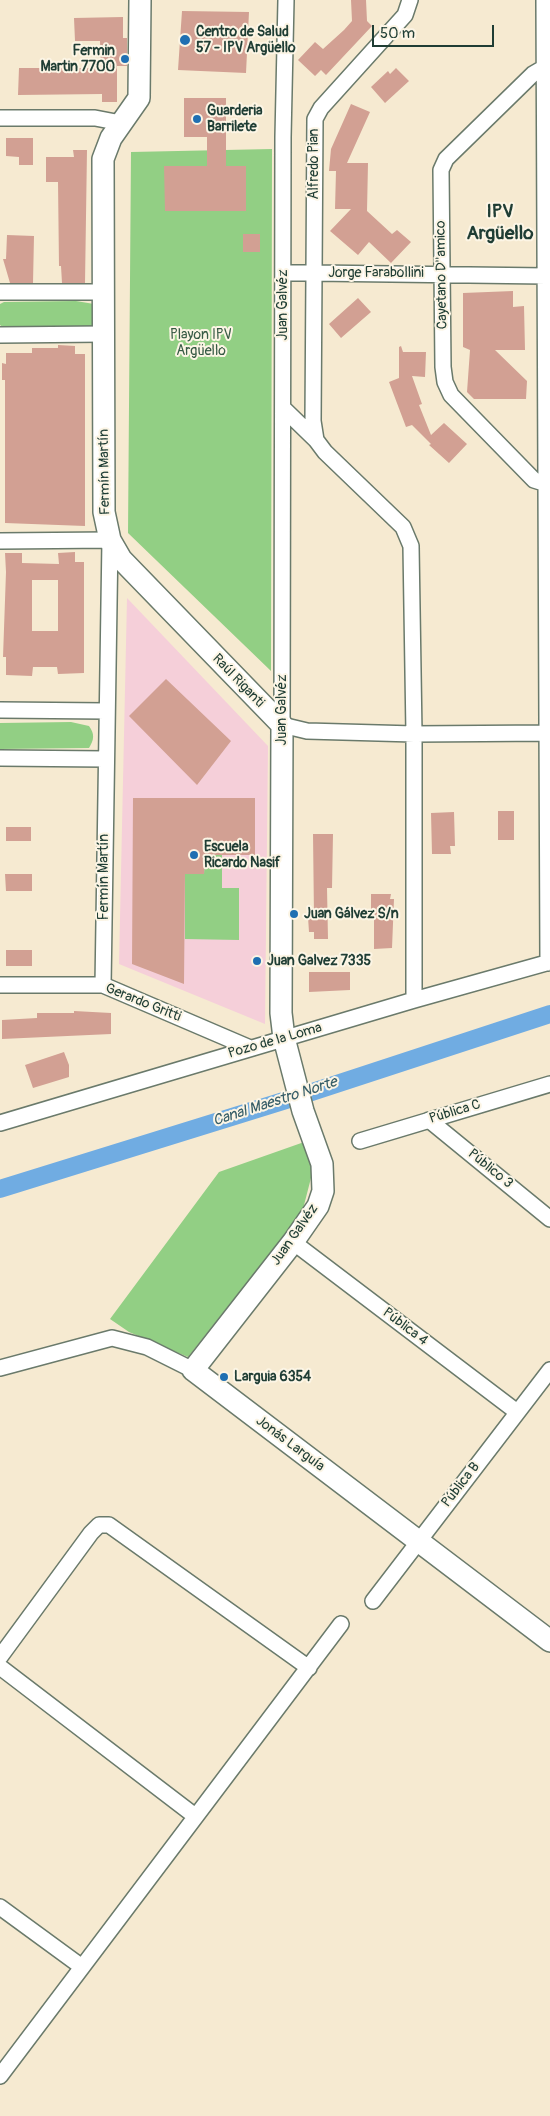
<!DOCTYPE html>
<html>
<head>
<meta charset="utf-8">
<style>
	body { margin:0 }
	#map { position:relative; width:550px; height:2116px; overflow:hidden; background:#f6ead1; font-family:Pangolin,sans-serif }
	canvas { display:block }
	.scale { position:absolute; left:372px; top:25px; width:122px; height:22px; box-sizing:border-box; border:2px solid #1f3d34; border-top:0; padding-left:6px; font-size:15px; line-height:18px; white-space:nowrap; color:#1f3d34; -webkit-text-stroke:4px #fcf5e5; paint-order:stroke }
</style>
</head>
<body>
<div id="map">
<canvas width="550" height="2116"></canvas>
<div class="scale">50 m</div>
</div>
<script>
const ctx = document.querySelector('canvas').getContext('2d');
ctx.lineJoin = 'round';
function paint(path, color) {
  ctx.fillStyle = color;
  ctx.fill(path, 'evenodd');
}
function stroke(path, color, width, dash) {
  ctx.strokeStyle = color;
  ctx.lineWidth = width;
  ctx.lineCap = dash ? 'butt' : 'round';
  ctx.setLineDash(dash || []);
  ctx.stroke(path);
}
function label(font, color, halo, rows, align = 'center') {
  ctx.font = font + ' Pangolin,sans-serif';
  ctx.lineWidth = 4;
  ctx.setLineDash([]);
  ctx.textBaseline = 'middle';
  ctx.strokeStyle = halo;
  ctx.fillStyle = color;
  for (const [text, x, y, turn = 0] of rows) {
    ctx.save();
    ctx.translate(x, y);
    ctx.rotate((+turn || 0) * Math.PI / 180);
    ctx.textAlign = isNaN(turn) ? turn : align;
    if (halo) ctx.strokeText(text, 0, 0);
    ctx.fillText(text, 0, 0);
    ctx.restore();
  }
}
const built = new Path2D(`
	M127 598 268 746 265 1024 119 964Z`);
const green = new Path2D(`
	M272 149 271 671 128 533 131 152Z
	M76 301 94 304V326L4 328 0 325V304L4 302Z
	M71 722 89 726C95 734 94 740 89 748L0 749V723Z
	M205 855H222V888H239V940L185 939V874H204Z
	M307 1141 312 1174 302 1213 188 1357 129 1332 110 1319 219 1172Z`);
const canal = new Path2D(`
	M0 1189 309 1093 550 1014`);
const building = new Path2D(`
	M351 0H366L367 21 372 26 326 75 321 70 315 76 298 60 315 42 323 49 344 30 352 21Z
	M182 11 249 12 246 73 178 70Z
	M123 17V38H127V66H117V102H102V94L18 95 19 68H101L100 41H75L74 18Z
	M396 68 409 81 385 103 371 87 388 71 390 74Z
	M184 98H226V166H246V211H165L164 166H207V137H184Z
	M351 104 370 112 347 163H368L367 211 392 234 397 230 411 242 391 263 369 242 358 255 330 231 351 209H335L336 171H329L331 149Z
	M6 138H33V165H19V157L6 156Z
	M73 150H87L85 283H62L61 266H59L58 182H46V157H74Z
	M243 234H260V252H243Z
	M7 235 34 236 33 283H10L3 259H6Z
	M513 291V307L524 306 525 350H495L527 381 526 399H474L467 392 470 350 463 347V293Z
	M358 298 371 312 341 338 329 324Z
	M58 345 75 346V354H85V526L5 523V380H2V363L6 364V353H32V348H58Z
	M401 346 403 352H426L425 377 412 376 422 404 419 405 431 435 444 423 467 444 449 463 429 445 431 444 412 425 406 427 389 382 399 378V347Z
	M75 552V562H84V673L58 674 57 667H33L32 676 6 675V657H3L6 572 5 553H22V563L59 564 58 553ZM32 580H58V631H32Z
	M166 679 231 741 197 785 129 716Z
	M133 798H255V855H205L204 874H185L184 984 132 964Z
	M498 811H514V840H498Z
	M454 812 455 846H450L451 854H432L431 813Z
	M6 827H31V841H6Z
	M313 834H333L332 888H327L328 939H314V932H309L308 917H314Z
	M5 874H32V891H6Z
	M371 894H391L390 899H394L392 948 374 949V911L371 910Z
	M6 950H32V966H6Z
	M309 972H350V990L309 992Z
	M74 1011 111 1013V1034L2 1039V1020L37 1018V1013H74Z
	M64 1052 69 1065V1077L33 1088 25 1065Z`);
const minor = new Path2D(`
	M286 0 283 137 282 725 307 731 414 734 550 733
	M544 0 548 963
	M550 67H545L533 74 446 159 441 170 443 367 445 382 451 395 534 480 550 485
	M0 118H95L121 123
	M283 273H314L315 119 321 108 405 15 410 0
	M0 292H103
	M0 335 104 334
	M283 408 316 440 325 452 403 527 411 546 414 734V1000
	M316 440 313 421 314 273 546 276
	M0 541 110 540 103 985
	M0 710 106 711
	M0 758 105 759
	M0 985H103L250 1048
	M429 1120 550 1219
	M0 1123 414 1000 550 962
	M360 1141 550 1084
	M293 1242 517 1412
	M0 1368 112 1338 147 1347 193 1370
	M373 1601 550 1370
	M0 1657 91 1533 99 1525H109L309 1668
	M0 1667 195 1816
	M0 1907 82 1967
	M0 2076 341 1624`);
const secondary = new Path2D(`
	M140 0 139 98 111 138 103 159 104 512 110 540 121 559 282 725 281 1013 284 1038 303 1111 322 1164 323 1191 318 1206 293 1242 193 1370 550 1641`);
const markers = [
	[185,40,6,"#1f6fb2"],
	[125,59,5,"#1f6fb2"],
	[197,119,5,"#1f6fb2"],
	[194,855,5,"#1f6fb2"],
	[294,914,5,"#1f6fb2"],
	[257,961,5,"#1f6fb2"],
	[224,1377,5,"#1f6fb2"]
];
const poiNames = [
	["Centro de Salud",196,32],
	["57 - IPV Argüello",196,48],
	["Fermin",115,51,"right"],
	["Martin 7700",115,67,"right"],
	["Guarderia",207,111],
	["Barrilete",207,127],
	["Escuela",204,847],
	["Ricardo Nasif",204,863],
	["Juan Gálvez S/n",304,914],
	["Juan Galvez 7335",267,961],
	["Larguia 6354",234,1377]
];
const streetNames = [
	["Alfredo Pian",314,164,-90],
	["Jorge Farabollini",376,273],
	["Cayetano D''amico",442,275,-91],
	["Juan Galvéz",283,305,-90],
	["Fermín Martín",105,472,-91],
	["Raúl Riganti",238,681,46],
	["Juan Galvéz",282,710,-90],
	["Fermín Martín",104,877,-90],
	["Gerardo Gritti",143,1003,22],
	["Pozo de la Loma",275,1041,-16],
	["Pública C",455,1112,-17],
	["Público 3",490,1169,39],
	["Juan Galvéz",295,1235,-55],
	["Pública 4",405,1327,37],
	["Jonás Larguía",290,1444,37],
	["Pública B",461,1485,-52]
];
const parkNames = [
	["Playon IPV",201,335],
	["Argüello",201,351]
];
const waterNames = [
	["Canal Maestro Norte",275,1102,-18]
];
const districtNames = [
	["IPV",500,212],
	["Argüello",500,234]
];
paint(built, '#f5cfd9');
paint(green, '#92cf84');
stroke(canal, '#70ace2', 18);
paint(building, '#d2a093');
stroke(minor, '#6a7a6b', 18);
stroke(secondary, '#6a7a6b', 24);
stroke(minor, '#fff', 15);
stroke(secondary, '#fff', 21);
for (const [x, y, r, color] of markers) {
  const dot = new Path2D();
  dot.arc(x, y, r, 0, 2 * Math.PI);
  ctx.fillStyle = color;
  ctx.fill(dot);
  stroke(dot, '#fcf5e5', 2);
}
label('bold 14px', '#1f3d34', '#fcf5e5', poiNames, 'left');
label('14px', '#1f3d34', '#fcf5e5', streetNames);
label('14px', '#365a44', '#fcf5e5', parkNames);
label('italic 15px', '#375e68', '#fcf5e5', waterNames);
label('bold 19px', '#1f3d34', '#fcf5e5', districtNames);
</script>
</body>
</html>
